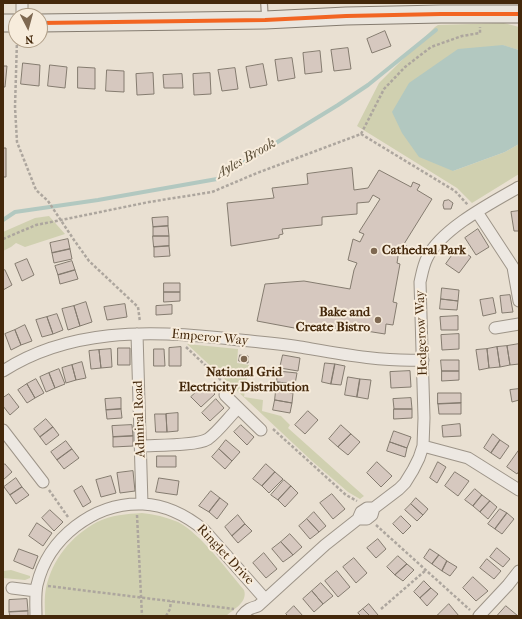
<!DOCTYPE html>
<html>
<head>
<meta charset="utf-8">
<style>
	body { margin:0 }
	#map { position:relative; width:522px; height:619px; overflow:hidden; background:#e9e0d2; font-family:"IM FELL French Canon",serif }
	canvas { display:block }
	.frame { position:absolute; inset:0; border:4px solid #44280b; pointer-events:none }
	.north { position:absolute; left:8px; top:8px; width:40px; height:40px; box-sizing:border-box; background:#f7ecdc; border:1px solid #af9e88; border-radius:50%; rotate:174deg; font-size:11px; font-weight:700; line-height:16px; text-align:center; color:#44280b }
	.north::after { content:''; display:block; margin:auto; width:14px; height:18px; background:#7e6851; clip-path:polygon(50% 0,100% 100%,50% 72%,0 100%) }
</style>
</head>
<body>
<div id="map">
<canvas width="522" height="619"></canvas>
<div class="frame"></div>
<div class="north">N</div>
</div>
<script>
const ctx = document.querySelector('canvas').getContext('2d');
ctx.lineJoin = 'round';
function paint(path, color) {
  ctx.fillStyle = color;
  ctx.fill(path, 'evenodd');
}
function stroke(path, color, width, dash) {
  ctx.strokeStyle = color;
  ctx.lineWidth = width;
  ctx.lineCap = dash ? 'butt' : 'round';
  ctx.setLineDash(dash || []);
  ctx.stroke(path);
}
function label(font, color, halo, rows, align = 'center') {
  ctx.font = font + ' "IM FELL French Canon",serif';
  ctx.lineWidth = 4;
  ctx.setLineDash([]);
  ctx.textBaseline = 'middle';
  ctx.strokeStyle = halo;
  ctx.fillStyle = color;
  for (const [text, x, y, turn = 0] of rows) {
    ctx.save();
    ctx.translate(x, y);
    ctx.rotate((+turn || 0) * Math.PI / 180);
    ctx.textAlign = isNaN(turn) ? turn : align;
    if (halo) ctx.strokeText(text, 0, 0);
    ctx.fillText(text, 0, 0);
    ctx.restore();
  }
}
const green = new Path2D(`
	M504 23 519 27V50L502 45 453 171 505 152 519 144V174L472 203 457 188 357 126 379 83 435 27 438 25Z
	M49 216 65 234 25 247 16 243 11 247 3 251V232L35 218Z
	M187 344 238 349 237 363 249 365 244 397 263 400 262 411 281 416 290 425 288 428 364 496 360 499 348 492 312 461Z
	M142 513C154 514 166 517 178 522 201 534 227 570 244 590 248 602 234 609 226 616H45C45 607 44 598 46 588 52 560 71 536 97 522 111 515 127 514 142 513Z
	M11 570 30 576V578L25 580 3 578V571Z`);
const water = new Path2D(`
	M503 45 519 50V144L505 152 453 171 419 157 402 133 392 112 409 83 458 49Z`);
const stream = new Path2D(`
	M3 220 15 212 98 200 217 179 338 105 368 85 436 30`);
const building = new Path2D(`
	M385 31 391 46 372 53 367 39Z
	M348 48 351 69 334 71 331 50Z
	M320 51 322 72 305 74 303 53Z
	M292 58 295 78 278 81 275 60Z
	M23 63 40 65 39 86 21 84Z
	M263 64 267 85 250 88 246 67Z
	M50 65 67 67 65 88 48 86Z
	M3 66H7L5 87H3Z
	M78 67 95 68V89L78 88Z
	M235 68 238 89 222 91 218 70Z
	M107 70 124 71V92L106 91Z
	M153 73 154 94 137 95 136 74Z
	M210 73 211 94 194 95 193 74Z
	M182 74 183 88H164L163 75Z
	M3 148H6V177H3Z
	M352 168 354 190 368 188 379 170 411 187 413 182 420 185 417 190 432 199 404 244 408 247 404 253 399 250 397 263 400 264 393 302 397 303 393 325 386 324 385 334 335 326V329L307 325 305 330 257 321 265 284 304 281 350 289 354 270 357 263 348 260 353 239 360 242 364 234 359 232 380 199 373 195 369 202 357 203V214L322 217V225L282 229 283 234 279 235V238L231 246 227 203 274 198 272 188 308 184 307 174Z
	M449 200 453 203 451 209H444L443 205 444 201Z
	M519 211V231H514L511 212Z
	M168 217V226L153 227 152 218Z
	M168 226 169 236H153V227Z
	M478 229 489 247 476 255 465 238Z
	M153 236H169V246L154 247Z
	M68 239 70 249 52 253 50 243Z
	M169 246 170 256 154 257V247Z
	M458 247 471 257 459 273 446 264Z
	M70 249 72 259 54 263 52 253Z
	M27 259 34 275 22 281 15 264Z
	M72 261 75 270 58 275 55 266Z
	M5 270 12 285 3 290V271Z
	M75 270 78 279 60 284 58 275Z
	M164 283H180V292H164Z
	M442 288 459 290 458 301 441 299Z
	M164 292H180V301L164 302Z
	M510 295 513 312 502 313 500 296Z
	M493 298 496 313 483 316 480 300Z
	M441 299 458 301 457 310 440 309Z
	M86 302 92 322 80 326 74 306Z
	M125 304 127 317 107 320 104 307Z
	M172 305V314L156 315V306Z
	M74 306 80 326 68 330 62 309Z
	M57 314 63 330 53 334 47 317Z
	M458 316V330H441L440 317Z
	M47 317 53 334 42 337 36 320Z
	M25 325 32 341 21 345 15 330Z
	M15 330 21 345 11 350 5 334Z
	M459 334V349L442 350 441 335Z
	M519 344V364L510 365 507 346Z
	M507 346 510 365 500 367 497 347Z
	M181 347V366H169V348Z
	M497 347 500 367 489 368 487 349Z
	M118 348H130V365H118Z
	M111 349 112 367 101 368 99 350Z
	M154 349H164L165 366H154Z
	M487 349 489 368 479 370 476 350Z
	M99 350 101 368 91 369 89 351Z
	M240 355 248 356V363L239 361Z
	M283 355 300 358 298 371 280 368Z
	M441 360H459V371H442Z
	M82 362 86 378 76 380 72 365Z
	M325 363 335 364 331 384 322 382Z
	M335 364 345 366 341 385 331 384Z
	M72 365 76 380 66 383 62 368Z
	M59 369 65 384 55 388 49 373Z
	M278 371 297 373 295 384 277 382Z
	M410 371 411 387 391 388 390 372Z
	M442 371H459V380L442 381Z
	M49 373 55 388 46 392 40 377Z
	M348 377 360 379 357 397 345 395Z
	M36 379 44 393 35 398 27 384Z
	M360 379 371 380 368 399 357 397Z
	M277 382 295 384 293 393 276 391Z
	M27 384 35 398 27 403 18 390Z
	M205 384 215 394 201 407 191 397Z
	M519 389V400L512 402 510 390Z
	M276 391 293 393 292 403 275 400Z
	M438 393H461V403L438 404Z
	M9 394 19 407 10 415 3 406V398Z
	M121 398V409L106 410 105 399Z
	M411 398 412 409H394L393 399Z
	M216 399 224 408 210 421 202 413Z
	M275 400 292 403 290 413 273 410Z
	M461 403V414H439L438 404Z
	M121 409 122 418 107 419 106 410Z
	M394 409H412V418L394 419Z
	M308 411 318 420 305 434 295 425Z
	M178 413V431L167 432 166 414Z
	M155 414H166L167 432H156Z
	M46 419 53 427 40 437 34 429Z
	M460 424 461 436 443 437 442 426Z
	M132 425 133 436 113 437 112 426Z
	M241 425 254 437 247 445 234 432Z
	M341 425 351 434 338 447 329 439Z
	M53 427 59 435 46 445 40 437Z
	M394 431 411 437 407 448 390 442Z
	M351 434 360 442 348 455 338 447Z
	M493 434 500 440 491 453 484 448Z
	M133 436V446L113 447V437Z
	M226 440 240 452 232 461 219 449Z
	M500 440 509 446 500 459 491 453Z
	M66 441 72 449 57 460 51 452Z
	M390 442 407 448 405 457 387 451Z
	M72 449 79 458 64 469 57 460Z
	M219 449 232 461 225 469 212 457Z
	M519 450V471L517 474 507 467Z
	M157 456H176V467H157Z
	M377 462 392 476 381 487 367 473Z
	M438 462 446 467 437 483 430 478Z
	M5 464 12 472 3 480V466Z
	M266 464 275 472 262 486 253 479Z
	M133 471 135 491 120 493 117 473Z
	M275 472 283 479 269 493 262 486Z
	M455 472 469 481 458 496 445 486Z
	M111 476 116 493 101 497 96 480Z
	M16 478 22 487 10 495 4 487Z
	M159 478 179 481 177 495 156 492Z
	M284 480 291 486 278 500 271 495Z
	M82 486 91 502 83 507 74 491Z
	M291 486 298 493 285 507 278 500Z
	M22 487 29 495 16 504 10 495Z
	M475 489 482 495 473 506 465 500Z
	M211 491 220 498 209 512 199 506Z
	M332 494 345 509 333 519 320 503Z
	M482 495 490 501 480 512 473 506Z
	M220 498 228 504 217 519 209 512Z
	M416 498 428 509 423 515 411 504Z
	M490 501 497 507 488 519 480 512Z
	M411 504 423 515 417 521 405 510Z
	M500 509 507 513 495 529 488 524Z
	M50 510 63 522 54 531 42 518Z
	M314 512 326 526 319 532 307 519Z
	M507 513 514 519 502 534 495 529Z
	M238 515 245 524 232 536 225 527Z
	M401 516 411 526 403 534 393 524Z
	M307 519 319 532 310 539 299 526Z
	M37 523 52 533 43 546 29 536Z
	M245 524 252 531 238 543 232 536Z
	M290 534 302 547 293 555 281 542Z
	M378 539 386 549 376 558 367 548Z
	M281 542 293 555 283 562 272 549Z
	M497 548 510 559 503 567 490 557Z
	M19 549 38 556 33 569 14 561Z
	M430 549 439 555 432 564 424 558Z
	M264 553 277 569 266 578 253 563Z
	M439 555 447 561 442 571 432 564Z
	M398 556 407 564 395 575 387 567Z
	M354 558 367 573 356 583 343 567Z
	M487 559 501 571 494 579 480 568Z
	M447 561 457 567 450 576 442 571Z
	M407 564 414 570 403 581 395 575Z
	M337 571 350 587 338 597 325 581Z
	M473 577 488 591 476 601 463 588Z
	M424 581 431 588 420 598 414 592Z
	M321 583 333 596 323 604 312 591Z
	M431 588 438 594 427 606 420 598Z
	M312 591 323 604 314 612 303 599Z
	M27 599 28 611 9 612V600Z
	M369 604 378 615 377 616H370L363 609Z
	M449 604 459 616H440L438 615Z
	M294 606 303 616H288L286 614Z
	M506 606 518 616H497Z
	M363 609 370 616H361L358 613Z
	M28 611V616H10L9 612Z`);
const path = new Path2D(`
	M17 40 15 107 17 142 36 190 48 201 74 240 89 261 138 307 140 322
	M361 134 455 191 468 205
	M3 239 36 225 61 220 149 202 212 192 257 173 361 134 384 89 405 67 431 47 462 36 480 33V27
	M186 347 224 383
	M273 429 346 495 357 501
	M49 490 68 517
	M137 515 142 616
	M376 525 470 610
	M48 586 234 609
	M381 609 426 570
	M166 616 170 609 171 601`);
const service = new Path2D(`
	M264 3 265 18`);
const minor = new Path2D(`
	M22 16V3
	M477 212 513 267 519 301
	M495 328 519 324
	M137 334 142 504
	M3 371C68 329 148 330 222 338 248 341 274 343 300 347 341 354 382 362 423 360
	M225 395 261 430
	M3 430 43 482
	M141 446C156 445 197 446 208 439 218 432 229 417 238 408
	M423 446 468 458 519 490
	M358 519H367L372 515 374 508 399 489 405 483 413 470 419 458 423 446 424 418 420 282C422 274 423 266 427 258 441 229 491 203 519 187
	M12 588 36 591
	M36 616C36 606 35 595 37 585 48 538 94 502 143 504 165 505 187 516 204 530L265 599
	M242 616C247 609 251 608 258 606L325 545 358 519 361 512 367 508H374
	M479 616 508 585 519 571`);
const primary = new Path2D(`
	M3 23H16
	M40 23 265 20 346 16 441 14H519`);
const bus1 = new Path2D(`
	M40 23 265 20 346 16 441 14H519`);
const markers = [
	[374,251,4,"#7e6851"],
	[378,320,4,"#7e6851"],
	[244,359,4,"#7e6851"]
];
const poiNames = [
	["Cathedral Park",382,251],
	["Bake and",370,313,"right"],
	["Create Bistro",370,328,"right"],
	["National Grid",244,373,"center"],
	["Electricity Distribution",244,388,"center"]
];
const streetNames = [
	["Hedgerow Way",422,333,-92],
	["Emperor Way",210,338,5],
	["Admiral Road",140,419,-92],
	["Ringlet Drive",225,555,47]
];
const waterNames = [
	["Ayles Brook",246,159,-30]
];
paint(green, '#d0d0b0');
paint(water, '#b2c8c0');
stroke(stream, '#b2c8c0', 4);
paint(building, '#d6c8bf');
stroke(building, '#847b6f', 1);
stroke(service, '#9d9488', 8);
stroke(minor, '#9d9488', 13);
stroke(primary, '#847b6f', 19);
stroke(path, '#ada69e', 2.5, [3, 2]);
stroke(service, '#ede8e2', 5.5);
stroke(minor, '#ede8e2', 11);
stroke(primary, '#eae5dd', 17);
stroke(bus1, '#f26522', 4);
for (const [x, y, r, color] of markers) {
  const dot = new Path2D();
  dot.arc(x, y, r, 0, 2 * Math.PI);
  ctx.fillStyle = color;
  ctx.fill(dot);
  stroke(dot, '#f7ecdc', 1.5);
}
label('bold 13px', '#44280b', '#f7ecdc', poiNames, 'left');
label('13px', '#44280b', '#f7ecdc', streetNames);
label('italic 14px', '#5a4d36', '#f7ecdc', waterNames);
</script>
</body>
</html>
